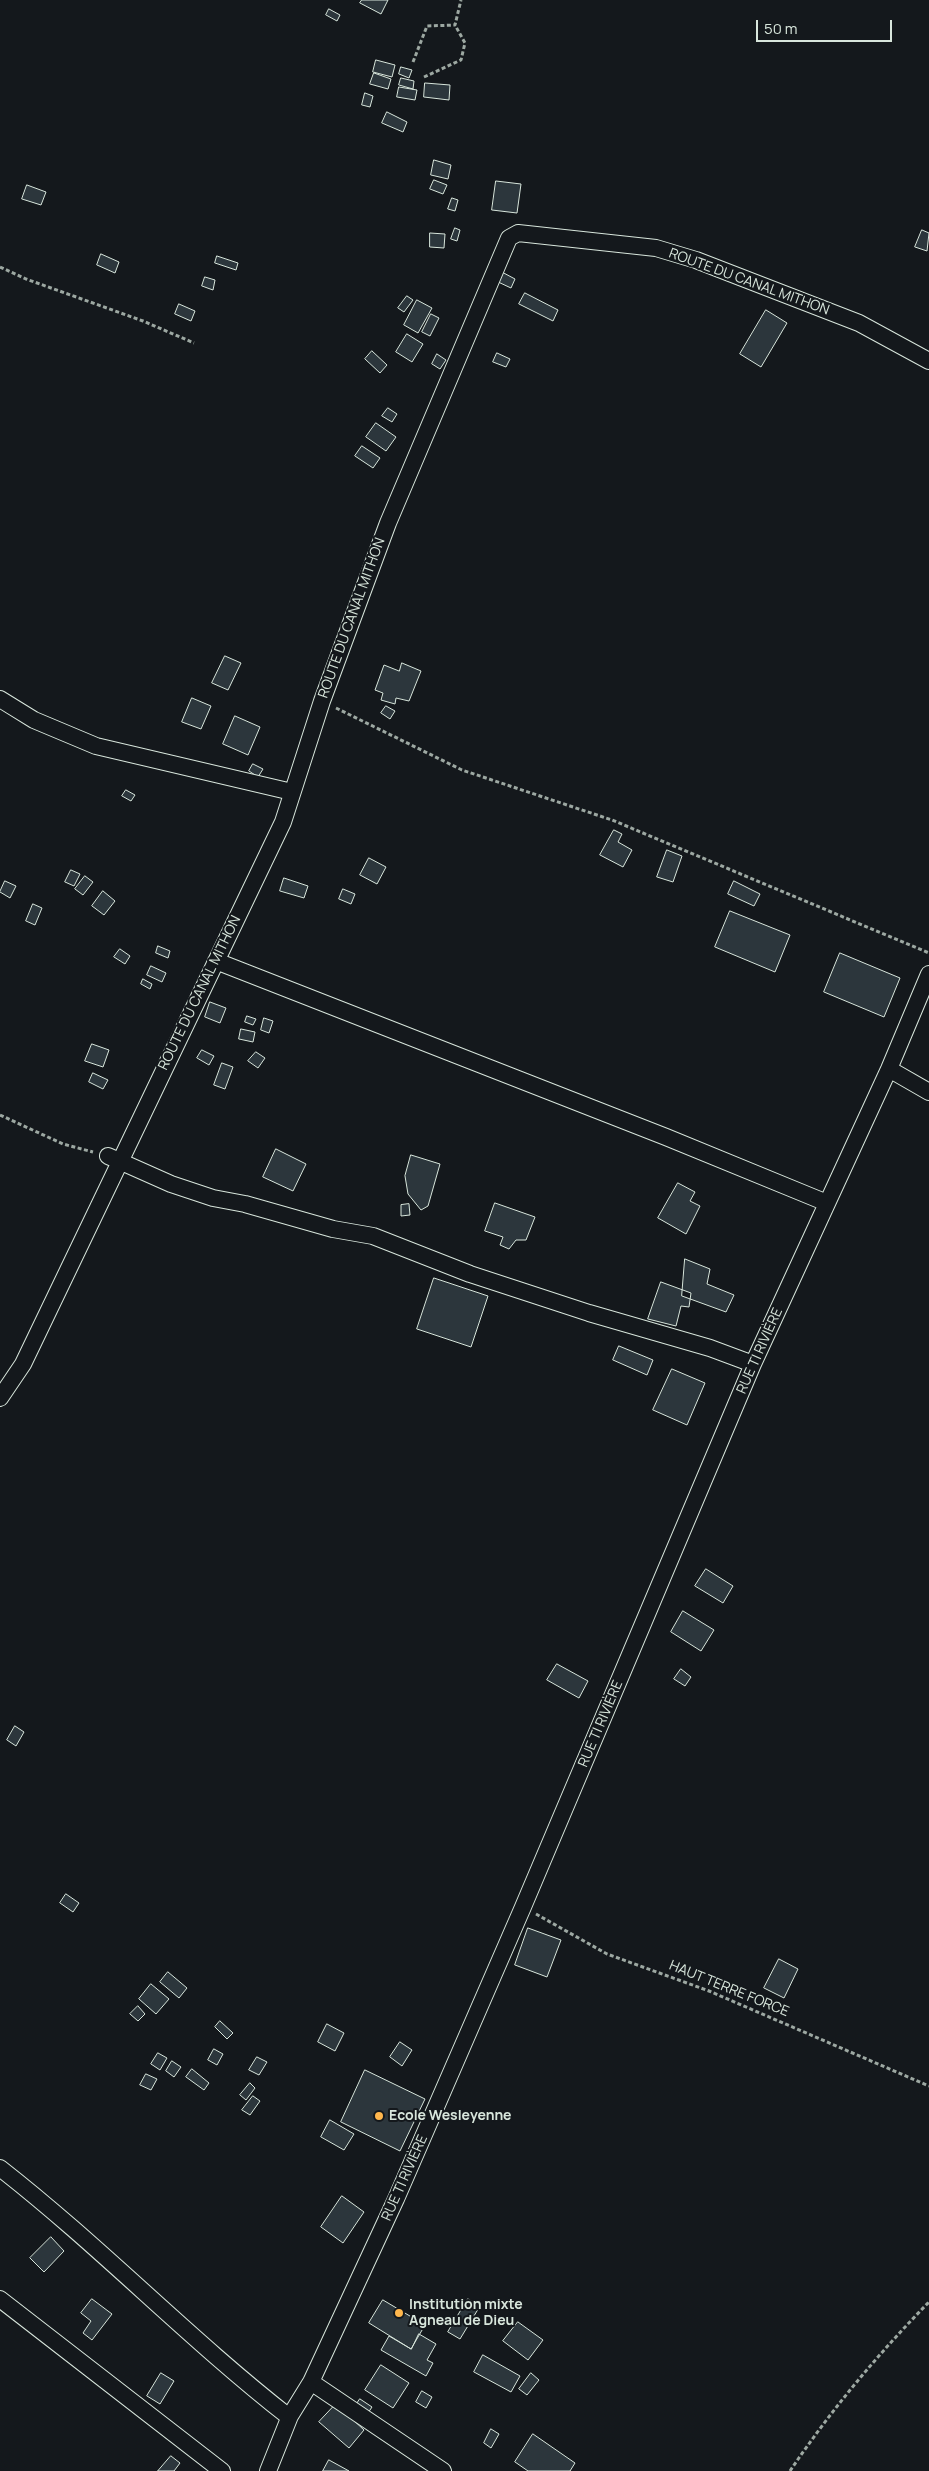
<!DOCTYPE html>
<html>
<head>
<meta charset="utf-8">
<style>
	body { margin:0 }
	#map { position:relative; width:929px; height:2471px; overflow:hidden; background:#14181c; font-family:Manrope,sans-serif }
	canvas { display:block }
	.scale { position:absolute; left:756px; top:20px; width:136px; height:22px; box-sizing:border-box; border:2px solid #d8e6dc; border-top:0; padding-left:6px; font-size:15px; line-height:18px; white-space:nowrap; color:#d8e6dc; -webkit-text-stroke:4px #14181c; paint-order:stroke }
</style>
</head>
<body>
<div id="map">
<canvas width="929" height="2471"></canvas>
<div class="scale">50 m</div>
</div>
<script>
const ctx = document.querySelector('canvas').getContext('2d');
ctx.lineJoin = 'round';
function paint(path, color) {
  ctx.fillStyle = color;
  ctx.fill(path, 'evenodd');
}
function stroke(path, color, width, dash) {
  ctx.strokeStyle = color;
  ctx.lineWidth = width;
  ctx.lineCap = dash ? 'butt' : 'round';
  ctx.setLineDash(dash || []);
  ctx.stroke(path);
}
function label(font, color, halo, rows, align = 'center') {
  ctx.font = font + ' Manrope,sans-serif';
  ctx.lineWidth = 4;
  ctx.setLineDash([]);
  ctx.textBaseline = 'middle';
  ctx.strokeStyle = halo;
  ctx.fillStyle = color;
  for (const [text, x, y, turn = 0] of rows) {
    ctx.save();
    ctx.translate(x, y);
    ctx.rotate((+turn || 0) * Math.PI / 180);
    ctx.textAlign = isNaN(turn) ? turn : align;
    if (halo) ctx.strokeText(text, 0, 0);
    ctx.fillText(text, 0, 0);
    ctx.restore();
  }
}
const building = new Path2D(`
	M362 0H388L381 14 360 3Z
	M329 9 340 15 337 21 326 15Z
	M376 60 395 65 392 77 373 72Z
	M401 67 412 70 409 78 399 74Z
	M374 73 391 79 388 89 370 84Z
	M401 78 414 81 413 89 399 85Z
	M425 83 450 85 449 100 424 97Z
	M399 87 417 90 415 100 397 97Z
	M365 93 373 96 370 107 362 105Z
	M387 112 407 122 403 132 382 123Z
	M434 160 451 165 448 179 431 175Z
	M434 180 447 185 443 194 430 189Z
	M496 181 521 184 517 213 492 210Z
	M27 185 46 192 41 205 22 199Z
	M452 198 458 200 455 211 448 209Z
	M455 228 460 230 457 241 451 239Z
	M922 230 929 233 927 251 915 247Z
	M430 233 445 234 444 248 430 247Z
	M101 254 119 262 115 273 97 265Z
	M217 256 238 263 236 270 215 263Z
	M500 271 515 279 511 288 496 281Z
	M205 277 215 280 213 290 202 286Z
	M525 293 558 310 553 321 519 304Z
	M407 296 413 300 404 312 398 308Z
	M417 300 432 308 418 333 404 325Z
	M179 304 195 311 191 321 175 314Z
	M766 310 787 323 761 367 740 354Z
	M431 314 439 318 430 336 422 332Z
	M407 334 423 344 412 362 396 352Z
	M372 351 387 365 380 373 365 359Z
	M497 353 510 359 506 367 493 362Z
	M437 354 446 360 440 369 432 364Z
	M388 408 397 414 392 422 382 416Z
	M376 423 396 437 386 451 366 437Z
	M362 446 380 458 373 468 355 456Z
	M225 656 241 663 228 690 212 683Z
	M402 663 421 671 409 701 396 698 395 704 381 700 383 693 375 690 384 665 399 671Z
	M192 698 211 706 201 729 182 722Z
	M386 706 395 711 390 719 381 713Z
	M235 716 260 727 248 755 223 744Z
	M253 764 263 769 258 777 249 771Z
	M126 790 135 795 131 801 122 796Z
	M614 830 622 834 618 842 632 850 623 867 600 855Z
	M667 850 682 856 673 882 657 877Z
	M369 858 386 867 377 884 360 875Z
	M71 870 80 874 74 886 65 882Z
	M85 876 93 882 83 895 75 889Z
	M284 878 308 886 304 898 280 891Z
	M5 881 16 886 10 898 0 892Z
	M734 881 760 894 754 906 728 894Z
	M343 889 355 894 351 904 339 899Z
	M103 891 115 901 104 915 92 906Z
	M33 904 42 908 35 925 26 921Z
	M730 911 790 935 775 972 715 947Z
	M158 946 170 951 168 958 156 953Z
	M120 949 130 956 125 964 114 957Z
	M840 953 900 978 884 1017 824 992Z
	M151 966 166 973 162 982 147 975Z
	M143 979 152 984 150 989 141 984Z
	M210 1002 226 1008 220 1023 205 1017Z
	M247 1016 256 1019 253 1025 245 1022Z
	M264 1018 273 1021 269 1033 261 1030Z
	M241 1029 255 1032 253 1042 239 1039Z
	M92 1044 109 1050 103 1067 85 1061Z
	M202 1050 214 1056 209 1065 197 1058Z
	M256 1052 265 1058 258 1068 248 1061Z
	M222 1063 233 1067 225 1089 214 1085Z
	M93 1073 108 1080 103 1089 89 1082Z
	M276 1149 306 1164 293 1191 263 1177Z
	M411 1155 440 1164 428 1206 421 1210 408 1194 405 1176Z
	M678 1183 695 1192 690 1201 700 1206 686 1234 658 1218Z
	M495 1203 535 1217 526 1240H516L509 1249 500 1245 503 1237 485 1231Z
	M409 1204 410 1215 401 1216V1205Z
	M685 1259 710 1269 707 1284 734 1295 726 1312 682 1296Z
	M434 1278 488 1296 471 1347 417 1329Z
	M661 1282 691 1293 689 1307 681 1306 676 1326 648 1319Z
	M619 1346 653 1360 647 1375 613 1360Z
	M672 1369 705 1383 687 1425 653 1410Z
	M706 1569 733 1586 723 1603 695 1586Z
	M683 1611 714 1630 701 1651 671 1632Z
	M557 1664 588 1681 579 1698 547 1680Z
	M681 1669 691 1677 685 1686 674 1679Z
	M15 1726 24 1732 16 1746 7 1740Z
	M66 1894 79 1903 73 1912 60 1903Z
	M528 1928 561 1940 547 1977 515 1965Z
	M779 1959 798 1969 784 1998 764 1988Z
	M168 1972 187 1988 179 1998 160 1982Z
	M151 1984 169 1999 156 2014 139 1999Z
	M138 2006 145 2014 138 2021 130 2014Z
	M220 2021 233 2033 227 2039 215 2027Z
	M327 2024 344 2033 335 2051 318 2042Z
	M400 2042 412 2050 402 2066 390 2057Z
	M214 2049 223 2054 217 2065 208 2060Z
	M158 2053 167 2058 160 2070 151 2064Z
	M257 2057 267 2062 259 2075 249 2070Z
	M172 2061 181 2067 174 2077 166 2071Z
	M192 2069 209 2083 204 2090 186 2077Z
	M365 2070 425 2099 400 2151 341 2122Z
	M146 2074 157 2079 151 2090 140 2085Z
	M250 2083 255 2088 246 2100 240 2095Z
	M253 2096 260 2101 250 2115 242 2110Z
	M330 2120 354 2134 344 2150 321 2137Z
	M342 2196 364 2212 343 2243 321 2227Z
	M51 2237 64 2251 44 2272 30 2258Z
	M92 2299 112 2314 92 2340 83 2333 91 2321 81 2313Z
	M468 2299 480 2306 460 2339 448 2332Z
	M383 2300 425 2325 411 2349 369 2323Z
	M518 2322 543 2340 528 2360 503 2341Z
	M419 2334 436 2344 427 2360 433 2363 426 2376 381 2350 389 2336 411 2349Z
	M483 2355 520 2376 511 2392 474 2372Z
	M381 2365 409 2383 393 2408 365 2390Z
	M161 2373 174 2381 160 2404 147 2396Z
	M531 2373 539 2380 527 2395 519 2389Z
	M422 2391 432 2397 426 2408 416 2402Z
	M360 2399 372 2407 366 2416 354 2408Z
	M336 2404 364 2430 349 2448 319 2422Z
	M491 2429 499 2434 491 2448 484 2443Z
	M533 2434 575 2463 570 2471H528L515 2462Z
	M171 2456 180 2463 174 2471H158Z
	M329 2460 349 2471H323Z`);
const path = new Path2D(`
	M413 62 427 26 455 25 461 0
	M424 77 461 60 465 43 455 25
	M0 267 26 279 143 321 194 343
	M336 708 462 770 612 820 929 953
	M0 1115 63 1144 93 1152
	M536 1914 607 1954 709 1991 929 2086
	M790 2471C831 2410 878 2354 929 2302`);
const street = new Path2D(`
	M0 699 34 720 96 746 292 792
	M216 961 666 1137 827 1203
	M889 1069 929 1092
	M108 1156 171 1184 213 1198 245 1204 333 1229 373 1236 470 1274 589 1313 710 1348 753 1364
	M0 1398 23 1364 283 822 322 701 388 523 509 238 518 233 656 248 696 260 859 323 929 361
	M0 2168C100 2246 189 2339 289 2417
	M0 2299 222 2471
	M311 2382 443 2471
	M268 2471 290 2416 311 2382 396 2199 523 1907 753 1364 889 1069 929 974`);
const markers = [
	[379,2116,5,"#ffb74d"],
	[399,2313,5,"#ffb74d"]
];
const streetNames = [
	["ROUTE DU CANAL MITHON",749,282,20],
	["ROUTE DU CANAL MITHON",352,618,-70],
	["ROUTE DU CANAL MITHON",200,993,-64],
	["RUE TI RIVIÈRE",760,1351,-66],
	["RUE TI RIVIÈRE",601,1724,-67],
	["HAUT TERRE FORCE",729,1989,22],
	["RUE TI RIVIÈRE",405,2178,-66]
];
const poiNames = [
	["Ecole Wesleyenne",389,2116],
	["Institution mixte",409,2305],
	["Agneau de Dieu",409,2321]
];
paint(building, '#2c363c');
stroke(building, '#d8e6dc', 1);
stroke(street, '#d8e6dc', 18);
stroke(path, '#9da8a2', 3, [4, 2.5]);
stroke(street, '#14181c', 16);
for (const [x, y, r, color] of markers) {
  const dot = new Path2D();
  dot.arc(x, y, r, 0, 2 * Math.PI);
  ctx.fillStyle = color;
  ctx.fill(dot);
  stroke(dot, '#14181c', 2);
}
label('14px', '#d8e6dc', '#14181c', streetNames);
label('bold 14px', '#d8e6dc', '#14181c', poiNames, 'left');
</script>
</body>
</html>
